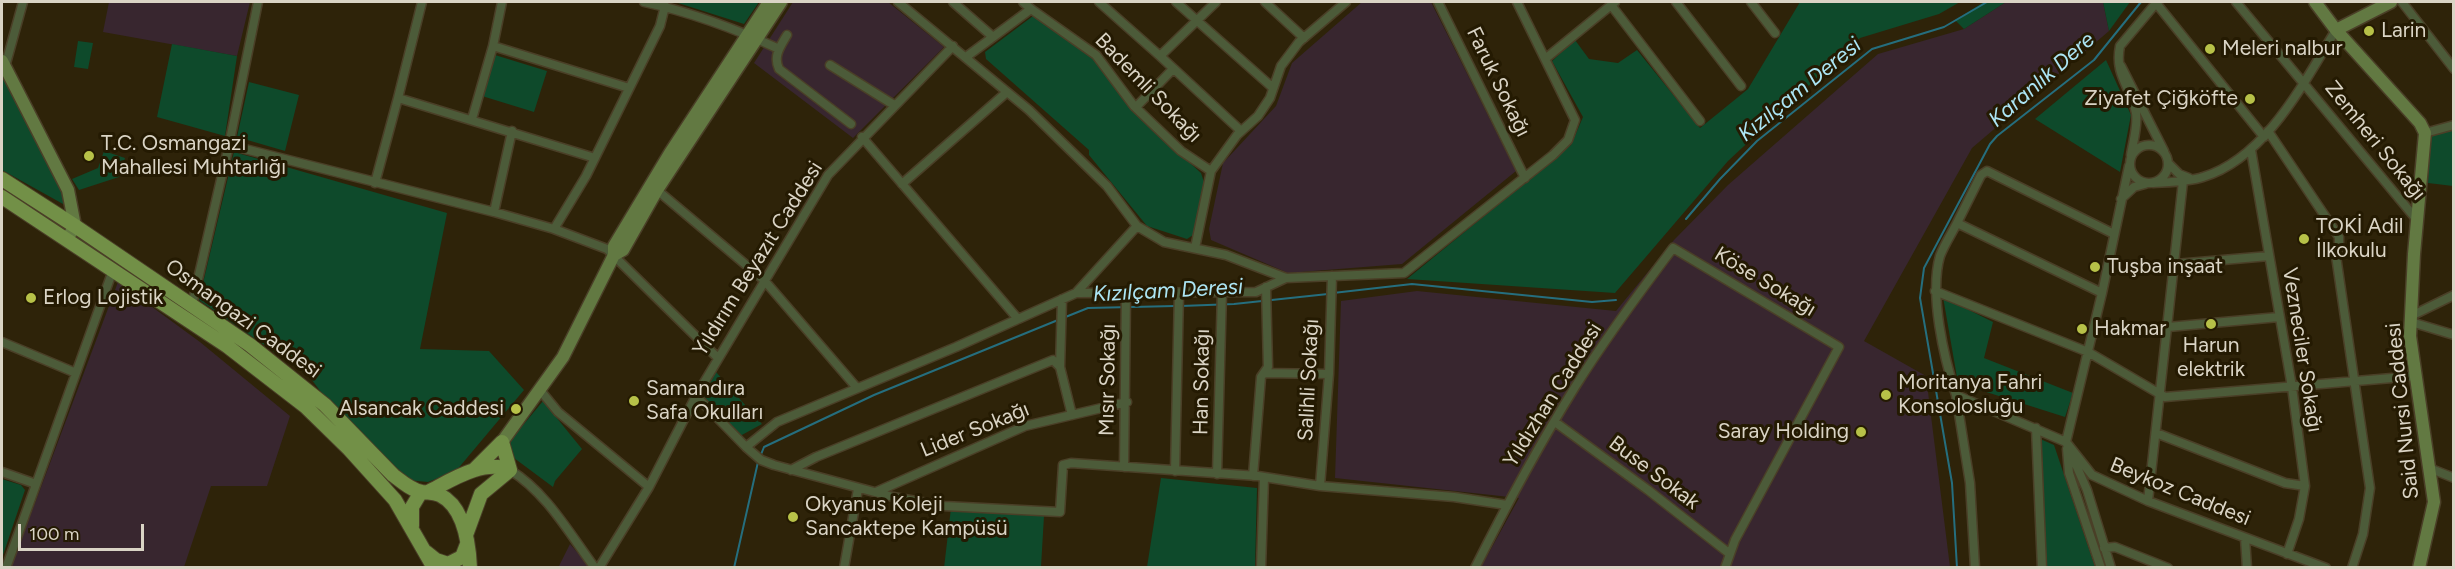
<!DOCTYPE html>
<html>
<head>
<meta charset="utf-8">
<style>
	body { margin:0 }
	#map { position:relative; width:2455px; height:569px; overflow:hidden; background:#2e2309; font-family:Figtree,sans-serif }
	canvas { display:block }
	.frame { position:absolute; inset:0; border:3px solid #dad4c5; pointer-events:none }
	.scale { position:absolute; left:18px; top:524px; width:126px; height:27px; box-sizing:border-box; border:3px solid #dad4c5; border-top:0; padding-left:8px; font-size:18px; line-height:21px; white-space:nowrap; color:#dad4c5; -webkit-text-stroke:4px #241a02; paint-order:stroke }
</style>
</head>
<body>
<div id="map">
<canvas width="2455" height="569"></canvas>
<div class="frame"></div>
<div class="scale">100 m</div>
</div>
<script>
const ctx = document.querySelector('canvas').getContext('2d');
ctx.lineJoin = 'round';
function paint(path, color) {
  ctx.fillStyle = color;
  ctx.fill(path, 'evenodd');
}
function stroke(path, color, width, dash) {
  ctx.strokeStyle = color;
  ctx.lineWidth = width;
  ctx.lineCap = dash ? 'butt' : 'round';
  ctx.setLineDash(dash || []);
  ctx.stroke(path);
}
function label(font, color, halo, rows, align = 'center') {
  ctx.font = font + ' Figtree,sans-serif';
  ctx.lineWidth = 6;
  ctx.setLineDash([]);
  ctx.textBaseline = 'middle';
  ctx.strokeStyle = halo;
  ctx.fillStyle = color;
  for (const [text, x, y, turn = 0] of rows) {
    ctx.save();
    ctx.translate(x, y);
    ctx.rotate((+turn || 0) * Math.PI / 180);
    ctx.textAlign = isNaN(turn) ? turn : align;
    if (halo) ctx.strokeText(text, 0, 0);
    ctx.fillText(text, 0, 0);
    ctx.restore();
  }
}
const industrial = new Path2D(`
	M109 2H250L237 56 103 32Z
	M793 2H888L944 47 853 138 754 63Z
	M1362 2H1431L1516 171 1402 264 1288 273 1211 240 1209 229 1223 163 1276 106 1292 63Z
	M2006 2H2103L2109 31 1972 148 1864 341 1926 376 1950 567H1481L1519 498 1335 478 1341 301 1417 291 1616 311 1674 240 1728 185 1878 54 1964 29Z
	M118 282 200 342 290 416 267 486H211L184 567H11Z
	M570 544 590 567 558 568Z`);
const green = new Path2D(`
	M675 2H759L744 24Z
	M1800 2H1960L1939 14 1860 38 1728 161 1615 293 1407 279 1571 145 1583 117 1552 61 1575 40 1589 59 1618 63 1637 50 1700 128 1748 89Z
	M1984 2H2006L1964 29 1955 20Z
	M2103 2H2130L2109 31Z
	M1033 16 1093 58 1135 113 1201 173 1204 182 1193 235 1187 239 1147 226 1089 155V150L986 59 985 52Z
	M78 41 93 43 88 69 74 67Z
	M172 44 237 56 225 136 157 117Z
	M495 55 547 71 534 112 482 96Z
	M2106 60 2131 115 2120 172 2035 119Z
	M2 71 68 197 63 204 2 170Z
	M249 82 299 95 285 151 237 137Z
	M2453 128V186L2428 183 2430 134Z
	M104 151 125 158 119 177 79 190 72 179 98 168Z
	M234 152 447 213 420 349 489 351 524 390 456 471 428 482 407 480 332 407 309 376 199 300Z
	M1943 297 1993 322 1984 358 2073 393 2065 417 1958 383Z
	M716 372 762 424 740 436 703 396Z
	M543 401 582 449 555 481 553 487 514 458 509 442Z
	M2038 438 2054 445 2095 567H2046Z
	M1161 478 1257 488 1255 567H1147Z
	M2 479 21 485 25 490 2 558Z
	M951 508 1044 516 1041 567 944 568Z`);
const stream = new Path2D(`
	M1686 219 1720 179 1757 141 1872 49 1944 27 1987 2
	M1333 293 1412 284 1592 302 1616 300
	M1181 306 1234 304 1328 294
	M1063 318 1088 308 1175 306
	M760 457 764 447 874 395 1058 320
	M734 568 758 462
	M1957 568 1952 483 1920 298 1924 268 1990 144 1997 136 2094 60 2141 2`);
const street = new Path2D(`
	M422 2 398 98 595 158
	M644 2C690 12 736 29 779 49
	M898 2 1029 110 1107 186 1137 226 1164 242 1226 255 1286 278 1404 273 1553 155 1568 140 1575 120 1517 2
	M953 2 993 37
	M1099 2 1160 56 1216 2
	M1176 2 1273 88
	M1265 2 1304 38
	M1438 2 1525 178
	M1676 2 1741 86
	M1751 2 1775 33
	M2158 2 2156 3 2264 137
	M2236 2 2417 220
	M2402 2 2454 69
	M1611 5 1700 121
	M1031 9 1096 55 1134 106 1181 151 1211 171
	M787 35C780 47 773 56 779 69L851 124
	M493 46 502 2
	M1160 56 1241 131
	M966 57 1031 9 1023 2
	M1545 59 1615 2
	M830 65 894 105
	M2121 66 2164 151
	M5 67 23 2
	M1136 107 1173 69
	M472 119 493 46 629 88
	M2268 131 2339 237V247L2336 256 2370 488 2363 534 2352 568
	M2425 133 2454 125
	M862 137 1018 319
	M2130 164a19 19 0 1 1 38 0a19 19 0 1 1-38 0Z
	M229 145 494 212 554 229 607 249 718 358
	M2251 150 2292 387 2305 486 2299 519 2287 554
	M2131 155C2133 142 2138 126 2136 113 2131 87 2114 75 2120 46L2157 2
	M2168 163 2179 174 2189 178
	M2129 166 2102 293 2066 442 2092 475 2148 501 2326 568
	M375 183 398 98
	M2153 183C2169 182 2188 182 2203 177 2266 158 2304 82 2336 30
	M902 184 1007 92
	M657 190 764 280 857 388
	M2121 199 2134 187 2145 184
	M494 212 512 131
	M1957 223 1981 175 1987 171 2114 234
	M554 229 586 176 660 26 665 6
	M1195 248 1211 171 1237 135 1258 116 1270 98 1281 66 1299 42 1346 2
	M2176 264 2269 256
	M1286 278 1256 292 1076 293 956 347 777 422 746 447 761 460 774 465 893 497 944 506 1060 512 1063 465 1071 463 1258 476 1320 486 1454 497 1507 505
	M1935 291 2088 352 2165 397 2416 376
	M1076 293 1137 226
	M2102 293 1957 223C1952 233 1944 245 1940 256 1929 294 1944 358 1956 395L2066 442 2087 490 2111 568
	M1062 299 1060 367 1072 415
	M192 305 229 145 258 2
	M2411 316 2454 295
	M2411 322 2454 335
	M2168 327 2279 317
	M2 342 76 373
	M1264 373 1329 374
	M540 390 558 412 649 487 599 568
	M1956 395 1970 483 1975 568
	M696 396 746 447
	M1555 422 1648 490 1730 554
	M2036 428 2042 568
	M2156 433 2285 483 2305 486
	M2067 449 2069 473 2101 568
	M1124 467 1126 293
	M2429 468 2454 478
	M510 470C547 493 569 533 595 568
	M791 470 816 457 1053 360 1060 367
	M1175 471 1179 293
	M2 472 36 484
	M1217 474 1222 292
	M1253 476 1261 377 1268 367 1266 287
	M1320 486 1329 374 1332 276
	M649 487 696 396 828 175 953 46
	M876 492 1025 426 1127 402
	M2148 501 2183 181
	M2245 538 2247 568
	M2104 548 2115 547 2168 568
	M6 568 113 270
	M844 568 858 489
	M1261 568 1264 478
	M1475 568C1506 506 1539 445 1575 387 1605 339 1639 293 1673 248L1839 347 1735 540 1725 568`);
const secondary = new Path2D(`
	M2315 2 2336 30 2420 123 2425 133 2414 254 2410 336 2434 502 2419 568
	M2336 30 2391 2
	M2 61 68 190 75 226 67 239
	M614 255 623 250 657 190 781 2
	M502 442 563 357 614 255V246L670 153 769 2`);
const primary = new Path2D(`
	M2 179 75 226 250 345 325 405 393 475C401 481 411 490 422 492 429 493 433 492 440 495 464 507 469 544 470 568
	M2 197 227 346 306 407 349 449 395 500 434 568
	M474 470 502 442 510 470
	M430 491C453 479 484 459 510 470
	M412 526V507L421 492
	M466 535 481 494 510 470
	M426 552 436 560 448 564 462 557 467 544`);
const markers = [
	[2369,31,6,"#b7c148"],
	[2210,49,6,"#b7c148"],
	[2250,99,6,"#b7c148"],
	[89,156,6,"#b7c148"],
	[2304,239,6,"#b7c148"],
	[2095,267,6,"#b7c148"],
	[31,298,6,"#b7c148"],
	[2211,324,6,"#b7c148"],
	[2082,329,6,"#b7c148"],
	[1886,395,6,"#b7c148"],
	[634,401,6,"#b7c148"],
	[516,409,6,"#b7c148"],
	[1861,432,6,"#b7c148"],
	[793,517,6,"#b7c148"]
];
const poiNames = [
	["Larin",2381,31],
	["Meleri nalbur",2222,49],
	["Ziyafet Çiğköfte",2238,99,"right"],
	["T.C. Osmangazi",101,144],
	["Mahallesi Muhtarlığı",101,168],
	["TOKİ Adil",2316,227],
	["İlkokulu",2316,251],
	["Tuşba inşaat",2107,267],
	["Erlog Lojistik",43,298],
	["Hakmar",2094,329],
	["Harun",2211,346,"center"],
	["elektrik",2211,370,"center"],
	["Moritanya Fahri",1898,383],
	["Konsolosluğu",1898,407],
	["Samandıra",646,389],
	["Safa Okulları",646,413],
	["Alsancak Caddesi",504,409,"right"],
	["Saray Holding",1849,432,"right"],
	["Okyanus Koleji",805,505],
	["Sancaktepe Kampüsü",805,529]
];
const streetNames = [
	["Faruk Sokağı",1498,82,64],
	["Bademli Sokağı",1148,88,46],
	["Zemheri Sokağı",2375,141,51],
	["Yıldırım Beyazıt Caddesi",758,259,-58],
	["Köse Sokağı",1765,282,31],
	["Osmangazi Caddesi",243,319,36],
	["Vezneciler Sokağı",2302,350,81],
	["Mısır Sokağı",1108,380,-89],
	["Salihli Sokağı",1309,380,-87],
	["Han Sokağı",1202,382,-89],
	["Yıldızhan Caddesi",1553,395,-58],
	["Said Nursi Caddesi",2403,411,-96],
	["Lider Sokağı",975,430,-22],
	["Buse Sokak",1654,473,37],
	["Beykoz Caddesi",2180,492,22]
];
const waterNames = [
	["Karanlık Dere",2042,80,-41],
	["Kızılçam Deresi",1800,90,-39],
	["Kızılçam Deresi",1168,291,-3]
];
paint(industrial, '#38262f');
paint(green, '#0e4a2b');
stroke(stream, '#256e7e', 2);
stroke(street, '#4a3f27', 11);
stroke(secondary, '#4a3f27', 15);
stroke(primary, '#4a3f27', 16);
stroke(street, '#4c5b39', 8);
stroke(secondary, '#627942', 12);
stroke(primary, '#729047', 14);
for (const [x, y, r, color] of markers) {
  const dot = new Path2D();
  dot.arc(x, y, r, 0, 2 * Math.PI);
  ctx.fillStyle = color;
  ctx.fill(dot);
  stroke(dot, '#241a02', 2);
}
label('21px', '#dad4c5', '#241a02', poiNames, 'left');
label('21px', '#dad4c5', '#241a02', streetNames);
label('italic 22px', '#ace5f4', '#241a02', waterNames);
</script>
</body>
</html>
